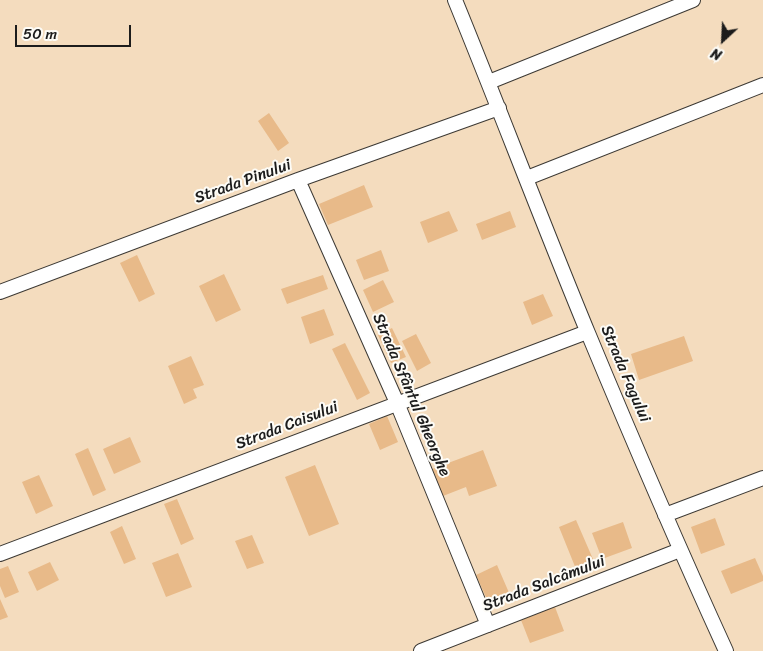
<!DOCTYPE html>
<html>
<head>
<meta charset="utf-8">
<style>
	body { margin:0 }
	#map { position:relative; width:763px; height:651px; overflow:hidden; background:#f4dcbe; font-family:Sriracha,sans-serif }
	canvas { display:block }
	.north { position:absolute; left:698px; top:15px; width:50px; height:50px; -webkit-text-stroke:4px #fdfcf7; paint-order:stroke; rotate:205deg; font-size:14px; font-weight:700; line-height:20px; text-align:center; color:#1c1c1c }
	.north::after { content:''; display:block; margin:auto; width:18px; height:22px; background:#1c1c1c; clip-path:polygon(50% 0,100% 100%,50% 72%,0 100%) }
	.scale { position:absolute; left:15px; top:25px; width:116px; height:22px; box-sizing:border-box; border:2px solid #1c1c1c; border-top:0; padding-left:6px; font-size:15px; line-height:18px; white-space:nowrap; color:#1c1c1c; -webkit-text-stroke:4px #fdfcf7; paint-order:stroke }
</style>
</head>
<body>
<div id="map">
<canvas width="763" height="651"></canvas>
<div class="north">N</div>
<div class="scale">50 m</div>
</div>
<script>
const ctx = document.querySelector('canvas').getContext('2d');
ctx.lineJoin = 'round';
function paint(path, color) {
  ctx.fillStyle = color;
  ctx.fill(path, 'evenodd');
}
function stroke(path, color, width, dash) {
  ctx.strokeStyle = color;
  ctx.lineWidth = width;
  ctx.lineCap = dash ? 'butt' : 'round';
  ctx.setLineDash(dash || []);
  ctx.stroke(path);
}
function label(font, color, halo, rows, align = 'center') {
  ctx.font = font + ' Sriracha,sans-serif';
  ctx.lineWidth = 4;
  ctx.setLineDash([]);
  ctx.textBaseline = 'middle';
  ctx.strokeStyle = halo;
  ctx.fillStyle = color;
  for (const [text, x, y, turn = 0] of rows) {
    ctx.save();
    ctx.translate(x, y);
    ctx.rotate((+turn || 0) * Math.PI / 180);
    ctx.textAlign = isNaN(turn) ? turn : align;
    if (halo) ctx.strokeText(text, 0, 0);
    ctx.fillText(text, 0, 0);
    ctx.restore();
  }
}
const building = new Path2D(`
	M269 113 289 143 278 151 258 121Z
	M364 185 373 207 328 225 319 204Z
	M449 211 458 231 428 243 420 222Z
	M510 211 516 227 482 240 476 224Z
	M381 250 389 271 364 280 356 260Z
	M137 255 155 294 139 302 120 263Z
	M224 274 241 310 216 322 199 286Z
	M323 275 328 289 287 304 281 289Z
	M383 280 394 302 373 312 363 290Z
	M543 294 553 316 532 325 523 302Z
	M324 309 334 335 310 344 301 317Z
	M392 328 406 357 391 363 378 335Z
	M416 334 431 363 417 371 402 341Z
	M684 336 693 361 639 380 631 354Z
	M345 343 370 393 357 400 332 349Z
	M191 356 204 385 193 389 197 398 184 404 168 366Z
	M387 416 398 442 380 450 369 424Z
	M130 437 141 462 114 474 103 449Z
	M88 448 106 490 93 496 75 454Z
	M483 450 497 486 469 496 466 487 443 496 432 469Z
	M315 465 339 524 309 536 285 477Z
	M39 475 53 506 36 514 22 482Z
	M177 499 194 539 181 545 164 504Z
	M715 518 725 545 701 554 691 527Z
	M576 520 596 566 578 574 559 527Z
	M623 522 632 548 602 559 592 533Z
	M122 526 136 559 124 564 110 532Z
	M252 535 264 563 247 569 235 541Z
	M178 553 192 587 166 597 152 563Z
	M755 558 763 576V581L731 594 721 571Z
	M50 562 59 580 37 591 28 572Z
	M497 565 510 595 489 604 476 575Z
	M8 566 19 592 5 598 0 586V569Z
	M0 599 8 617 0 620Z
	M555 607 564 631 530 643 521 620Z`);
const street = new Path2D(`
	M455 0C500 110 542 222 588 333 632 439 678 546 726 651
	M489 82 693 0
	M527 178 763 85
	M298 180 397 403 488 625
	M0 292 298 180 499 108
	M665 515 763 478
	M0 554 587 332
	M421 651 680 550`);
const streetNames = [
	["Strada Pinului",243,182,-20],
	["Strada Fagului",625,374,67],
	["Strada Sfântul Gheorghe",411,395,67],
	["Strada Caisului",287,426,-21],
	["Strada Salcâmului",544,584,-21]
];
paint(building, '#e8ba89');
stroke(street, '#3c3934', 16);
stroke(street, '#fff', 14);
label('16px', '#1c1c1c', '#fdfcf7', streetNames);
</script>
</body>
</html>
